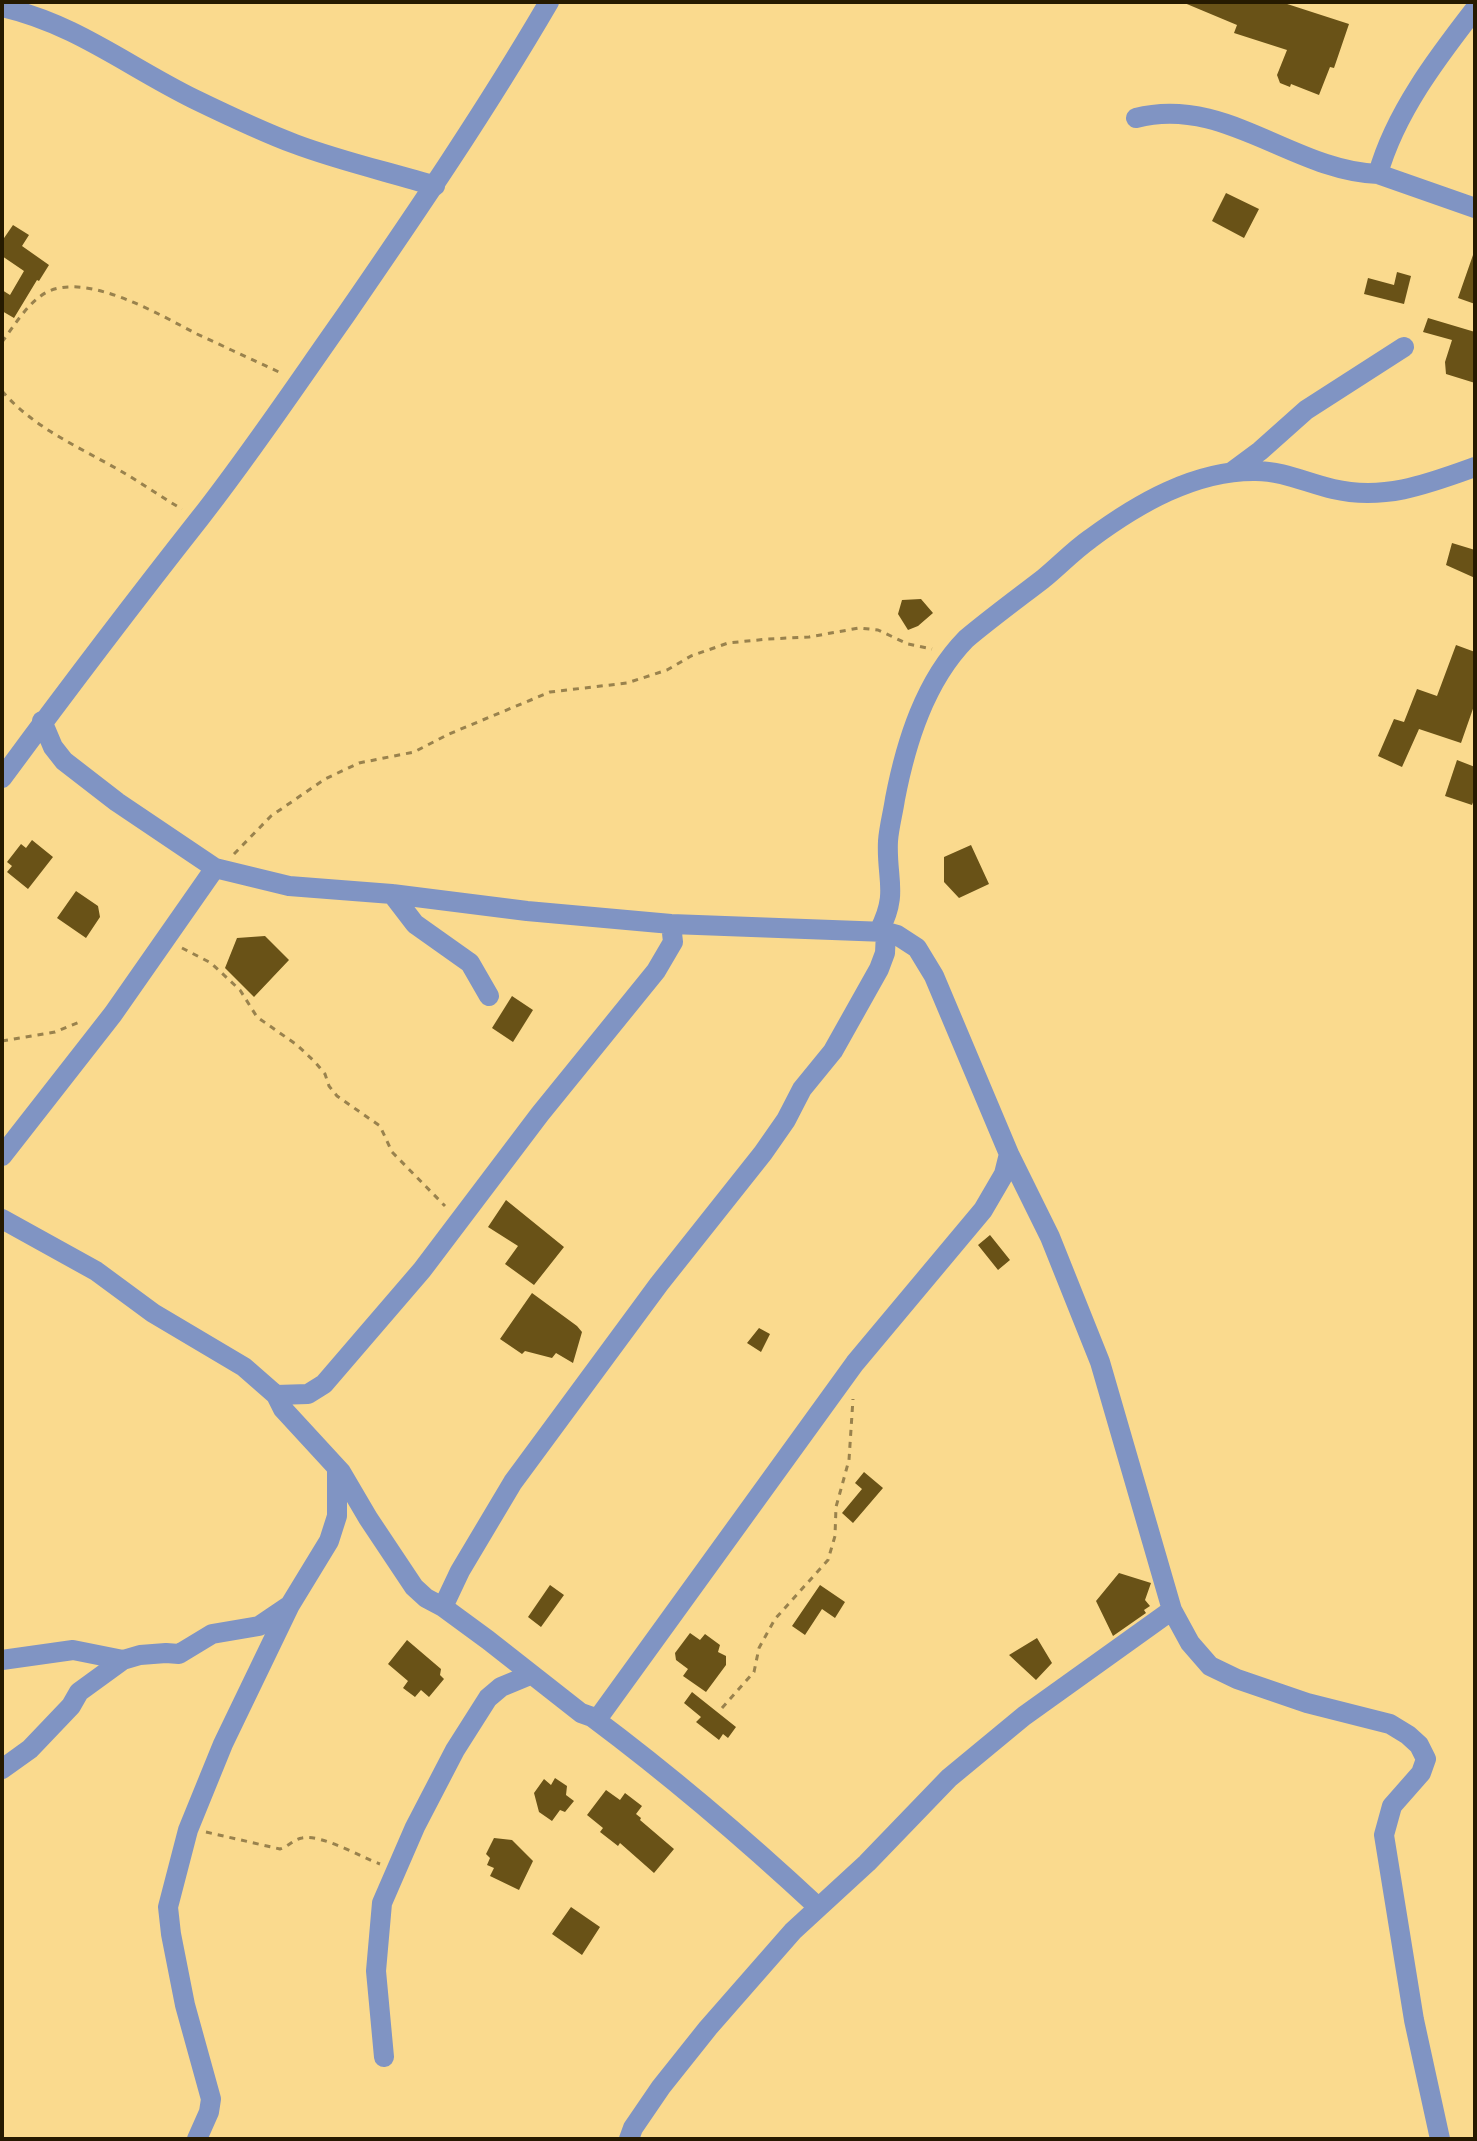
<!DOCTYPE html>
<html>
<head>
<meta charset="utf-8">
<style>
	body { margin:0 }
	#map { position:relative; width:1477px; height:2141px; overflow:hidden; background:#fada8e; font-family:"Open Sans",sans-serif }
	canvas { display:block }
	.frame { position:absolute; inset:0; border:4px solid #261a00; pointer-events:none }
</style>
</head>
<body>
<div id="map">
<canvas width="1477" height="2141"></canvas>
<div class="frame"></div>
</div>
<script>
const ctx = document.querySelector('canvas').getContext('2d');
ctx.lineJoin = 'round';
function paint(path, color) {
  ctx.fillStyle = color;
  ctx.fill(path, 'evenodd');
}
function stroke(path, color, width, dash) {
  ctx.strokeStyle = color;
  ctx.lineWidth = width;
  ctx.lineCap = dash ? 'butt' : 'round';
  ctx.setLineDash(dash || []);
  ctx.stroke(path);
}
const building = new Path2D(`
	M1182 2H1281L1349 24 1334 68 1330 67 1319 95 1291 84 1290 87 1280 83 1277 75 1287 50 1234 33 1237 25Z
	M1226 193 1259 209 1244 238 1212 221Z
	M13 225 29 235 22 246 49 265 39 281 37 280 14 318 2 311V290L10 295 24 271 2 256V241Z
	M1473 255H1475V304L1458 298Z
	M1397 272 1411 276 1404 304 1364 294 1368 278 1394 285Z
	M1428 318 1475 332V383L1446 374 1445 362 1452 340 1423 332Z
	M1452 543 1475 550V578L1446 565Z
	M921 599 933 613 918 626 908 630 898 614 902 600Z
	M1456 645 1475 652V703L1461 743 1419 729 1402 767 1378 756 1394 719 1404 722 1417 689 1437 696Z
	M1457 760 1475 767V797L1472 805 1445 796Z
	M32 840 53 857 28 889 7 872 12 866 7 862 21 844 26 848Z
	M971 845 989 884 959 898 944 882V857Z
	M76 891 98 906 100 917 86 938 57 918Z
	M265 936 289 960 254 997 225 968 237 938Z
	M512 996 533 1010 513 1042 492 1028Z
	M506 1200 564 1247 534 1285 505 1264 518 1246 488 1227Z
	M990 1235 1010 1260 998 1270 978 1245Z
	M532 1293 577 1326 582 1332 573 1363 556 1353 552 1358 525 1351 522 1354 500 1339Z
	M759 1328 770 1334 761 1352 747 1343Z
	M864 1472 883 1488 853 1523 842 1513 862 1489 855 1483Z
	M1119 1573 1151 1583 1145 1600 1150 1606 1144 1610 1146 1613 1113 1636 1096 1601Z
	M550 1585 564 1595 541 1627 528 1617Z
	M820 1585 845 1602 835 1618 822 1609 805 1635 792 1626Z
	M690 1633 700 1640 705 1634 720 1645 718 1652 726 1656V1665L706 1692 683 1676 688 1669 676 1660 675 1653Z
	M1037 1638 1052 1663 1036 1680 1009 1655Z
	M407 1640 441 1669 440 1675 444 1679 429 1697 421 1690 415 1697 403 1688 408 1681 388 1664Z
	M692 1692 736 1727 728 1738 723 1734 719 1740 696 1722 701 1717 684 1703Z
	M555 1778 567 1786 566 1795 574 1801 565 1812 560 1810 552 1821 539 1812 534 1793 544 1779 551 1785Z
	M606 1790 620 1800 625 1793 642 1806 636 1814 641 1818 640 1820 674 1849 654 1873 620 1843 618 1846 600 1832 603 1828 587 1815Z
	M494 1838 512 1840 533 1861 519 1890 490 1876 494 1868 487 1865 490 1858 486 1854Z
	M571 1907 600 1927 582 1955 552 1934Z`);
const path = new Path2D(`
	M2 342C14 326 28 302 47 292 88 272 160 315 197 334 225 347 253 360 281 373
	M2 391C34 428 77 446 119 470 140 482 161 497 182 509
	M234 854 271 816 325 779 359 763 414 752 449 734 550 692 627 683 667 670 691 656 728 643 768 639 809 637 859 628 878 630 908 644 932 649
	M182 948 211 963 240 990 257 1017 297 1045 315 1062 325 1074 329 1086 337 1096 380 1126 392 1152 445 1206
	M2 1041 55 1032 82 1021
	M722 1708 754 1672 759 1648 775 1619 828 1560 835 1536 836 1507 849 1460 853 1399
	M206 1832 280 1849C288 1847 294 1839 302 1838 322 1834 361 1857 380 1864`);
const minor = new Path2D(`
	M2 7C76 24 127 66 194 99 227 115 260 131 295 144 340 161 389 172 435 186
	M1136 118C1224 95 1293 171 1378 174L1475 208
	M1378 174C1395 113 1437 58 1475 9
	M1233 471 1260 451 1306 410 1404 347
	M42 721 53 747 64 761 117 802 215 868 289 886 392 894 527 911 671 924 886 932 897 935 917 948 934 976 1009 1154 1050 1237 1100 1362 1172 1610 1190 1643 1210 1666 1237 1679 1307 1703 1390 1724 1408 1735 1419 1745 1426 1759 1421 1773 1392 1806 1384 1835 1414 2020 1440 2139
	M2 778C67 690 133 603 200 518 251 453 297 384 345 316 416 213 486 110 549 2
	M392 894 415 924 470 963 489 996
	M879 931C899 893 886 879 888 841 889 827 893 813 895 799 906 742 925 681 966 639 991 618 1017 599 1043 579 1059 566 1073 551 1090 539 1137 504 1195 470 1256 471 1283 471 1307 483 1333 489 1384 501 1428 484 1475 467
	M2 1156 113 1014 215 868
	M2 1219 96 1271 153 1313 244 1367 276 1395 283 1409 341 1472 368 1518 414 1587 426 1598 443 1607 488 1640 581 1713 595 1718 601 1714 855 1363 983 1210 1004 1174 1009 1154
	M276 1395 308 1394 324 1384 422 1270 540 1114 656 971 673 942 671 924
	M443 1607 460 1571 513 1482 659 1284 763 1153 786 1120 802 1089 833 1051 879 969 885 953 886 932
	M2 1660 73 1650 123 1660 140 1655 166 1653 179 1654 212 1634 259 1626 290 1605
	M592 1717C671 1776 746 1840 818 1907
	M2 1769 30 1749 71 1706 79 1692 123 1660
	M384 2057 376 1971 382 1903 415 1827 455 1750 488 1698 501 1687 530 1675
	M197 2139 209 2112 211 2099 185 2005 171 1934 168 1907 188 1830 223 1744 290 1605 329 1541 337 1516V1470
	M629 2139 633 2128 661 2087 708 2028 793 1931 867 1863 949 1778 1024 1716 1172 1610`);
paint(building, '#695217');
stroke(path, '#99824d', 3, [6, 6]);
stroke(minor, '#8094c3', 20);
</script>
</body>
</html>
